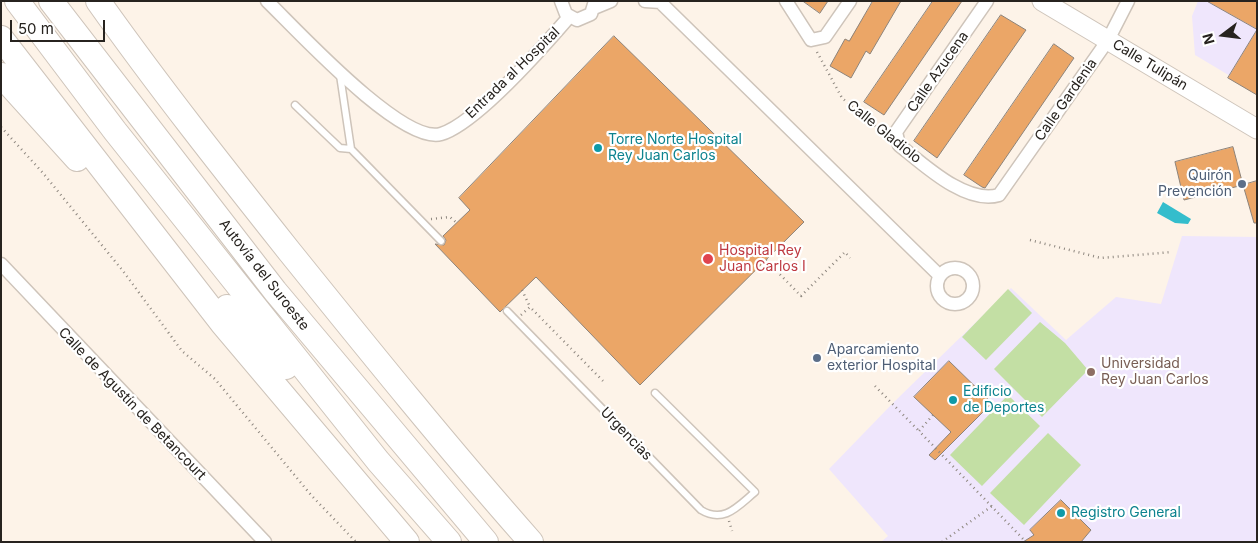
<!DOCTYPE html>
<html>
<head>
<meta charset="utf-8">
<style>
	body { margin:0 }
	#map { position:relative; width:1258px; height:543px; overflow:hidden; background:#fdf3e8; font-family:Inter,sans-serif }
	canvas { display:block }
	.frame { position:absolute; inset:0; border:2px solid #27231f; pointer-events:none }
	.north { position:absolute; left:1198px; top:10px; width:50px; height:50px; -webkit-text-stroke:4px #fff; paint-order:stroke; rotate:255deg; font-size:14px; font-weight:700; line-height:20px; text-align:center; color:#27231f }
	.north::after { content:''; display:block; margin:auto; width:18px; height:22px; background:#27231f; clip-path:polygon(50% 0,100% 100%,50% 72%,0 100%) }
	.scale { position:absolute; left:10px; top:20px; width:95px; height:22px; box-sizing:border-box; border:2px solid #27231f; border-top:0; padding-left:6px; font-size:15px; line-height:18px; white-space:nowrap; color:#27231f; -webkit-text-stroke:4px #fff; paint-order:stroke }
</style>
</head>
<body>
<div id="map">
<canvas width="1258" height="543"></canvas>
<div class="frame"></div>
<div class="north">N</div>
<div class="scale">50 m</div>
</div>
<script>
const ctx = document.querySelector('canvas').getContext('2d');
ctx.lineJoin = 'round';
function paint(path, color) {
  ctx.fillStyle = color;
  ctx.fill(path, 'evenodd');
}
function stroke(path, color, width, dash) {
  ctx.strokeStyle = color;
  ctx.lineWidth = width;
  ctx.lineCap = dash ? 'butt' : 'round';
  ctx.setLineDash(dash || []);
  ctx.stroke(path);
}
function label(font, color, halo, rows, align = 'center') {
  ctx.font = font + ' Inter,sans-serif';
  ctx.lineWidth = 4.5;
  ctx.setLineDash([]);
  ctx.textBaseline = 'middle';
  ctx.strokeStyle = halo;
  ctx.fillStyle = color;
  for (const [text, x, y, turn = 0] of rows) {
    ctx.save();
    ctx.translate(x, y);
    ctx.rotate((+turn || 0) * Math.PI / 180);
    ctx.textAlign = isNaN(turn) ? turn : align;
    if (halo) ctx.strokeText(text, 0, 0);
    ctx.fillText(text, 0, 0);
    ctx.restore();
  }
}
const education = new Path2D(`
	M1198 1H1257V92L1195 55 1192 16Z
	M1182 236 1257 237V542H881L888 536 829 469 893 403 1011 288 1066 340 1116 297 1161 304Z`);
const green = new Path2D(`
	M1008 289 1032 313 986 360 962 337Z
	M1040 322 1065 343 1088 370 1042 417 994 369Z
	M1008 395 1040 426 982 486 950 455Z
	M1048 433 1081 465 1024 525 990 493Z`);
const water = new Path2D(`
	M1163 202 1191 219 1188 224 1175 223 1157 213Z`);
const building = new Path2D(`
	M803 1H828L820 13Z
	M873 1H901L870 54 866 51 851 78 830 66 845 39 849 41Z
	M933 1H962L884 115 864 102Z
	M1207 1H1257V29Z
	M1001 15 1026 30 937 158 914 141Z
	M1257 30V95L1228 78Z
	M614 36 804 222 640 385 536 277 500 312 435 244 444 245 446 240 443 236 470 210 459 198Z
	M1054 44 1074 58 985 188 982 187 964 175Z
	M1233 147 1243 185 1184 200 1175 162Z
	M1257 181V223H1254L1243 185Z
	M949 361 992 403 935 460 929 455 951 432 914 397Z
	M1061 500 1091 530 1081 542H1023L1034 535 1030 530Z`);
const path = new Path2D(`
	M817 52 842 98 884 133
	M1 127 43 173 123 271 182 351 215 379 311 495 356 542
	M431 219 450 217 457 223
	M1030 240 1101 258 1172 252
	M766 260 801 296 845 252 850 258
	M522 290 530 307
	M521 315 530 307 605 383
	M875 386 919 431
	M933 415 919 431 1026 542
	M729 521 732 531
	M942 542 992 506`);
const lane = new Path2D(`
	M340 75 351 149 441 241
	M295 105 340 148 351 149
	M507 311 701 510C724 524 738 506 755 492L655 393`);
const street = new Path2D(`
	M267 1C296 29 402 145 441 134 475 124 544 46 569 17
	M561 1 566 14 577 20 591 14 595 1
	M645 1 661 2
	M659 1 940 276
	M786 1 811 40 825 37 850 1
	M987 1 896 132 899 145C923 164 966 205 999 195L1108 40 1128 1
	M594 8 611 1
	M1 264 265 542
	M937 286a18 18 0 1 1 36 0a18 18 0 1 1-36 0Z`);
const secondary = new Path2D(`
	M1042 1 1257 129`);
const highway = new Path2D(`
	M17 1 115 131 378 461 449 542
	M51 1 275 291 486 542
	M98 1C159 87 224 169 289 251 368 349 447 447 531 542
	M1 38 222 323 407 542
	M1 75 77 159
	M227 307 286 367`);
const markers = [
	[598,148,5,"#0f9aa8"],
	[1242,184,5,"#5c6f8a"],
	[708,259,6,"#e0444e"],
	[817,358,5,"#5c6f8a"],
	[1091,372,5,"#8d6e63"],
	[953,400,5,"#0f9aa8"],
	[1061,513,5,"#0f9aa8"]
];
const streetNames = [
	["Calle Tulipán",1150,65,31],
	["Calle Azucena",938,72,-55],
	["Entrada al Hospital",513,73,-44],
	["Calle Gardenia",1066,100,-55],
	["Calle Gladiolo",884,132,39],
	["Autovía del Suroeste",264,275,52],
	["Calle de Agustín de Betancourt",132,404,46],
	["Urgencias",626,434,46]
];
const cultureNames = [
	["Torre Norte Hospital",608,140],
	["Rey Juan Carlos",608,156],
	["Edificio",963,392],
	["de Deportes",963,408],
	["Registro General",1071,513]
];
const serviceNames = [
	["Quirón",1232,176],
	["Prevención",1232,192],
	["Aparcamiento",827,350,"left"],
	["exterior Hospital",827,366,"left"]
];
const healthNames = [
	["Hospital Rey",719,251],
	["Juan Carlos I",719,267]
];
const educationNames = [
	["Universidad",1101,364],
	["Rey Juan Carlos",1101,380]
];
paint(education, '#efe6fc');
paint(green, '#c3dfa4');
paint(water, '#34bdcc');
paint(building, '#eba667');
stroke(building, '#8d837a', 1);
stroke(lane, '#cec4ba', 9);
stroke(street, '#cec4ba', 15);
stroke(secondary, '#cec4ba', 21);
stroke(highway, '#cec4ba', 26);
stroke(path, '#8e877f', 2.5, [1, 4]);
stroke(lane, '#fff', 6);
stroke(street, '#fff', 12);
stroke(secondary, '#fff', 19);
stroke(highway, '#fff', 24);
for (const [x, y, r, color] of markers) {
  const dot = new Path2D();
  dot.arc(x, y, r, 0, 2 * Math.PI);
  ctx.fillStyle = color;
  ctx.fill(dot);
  stroke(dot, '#fff', 2);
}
label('14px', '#27231f', '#fff', streetNames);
label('14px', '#0d838f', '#fff', cultureNames, 'left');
label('14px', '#4e5e75', '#fff', serviceNames, 'right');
label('14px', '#be3a42', '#fff', healthNames, 'left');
label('14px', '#785e54', '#fff', educationNames, 'left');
</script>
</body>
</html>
